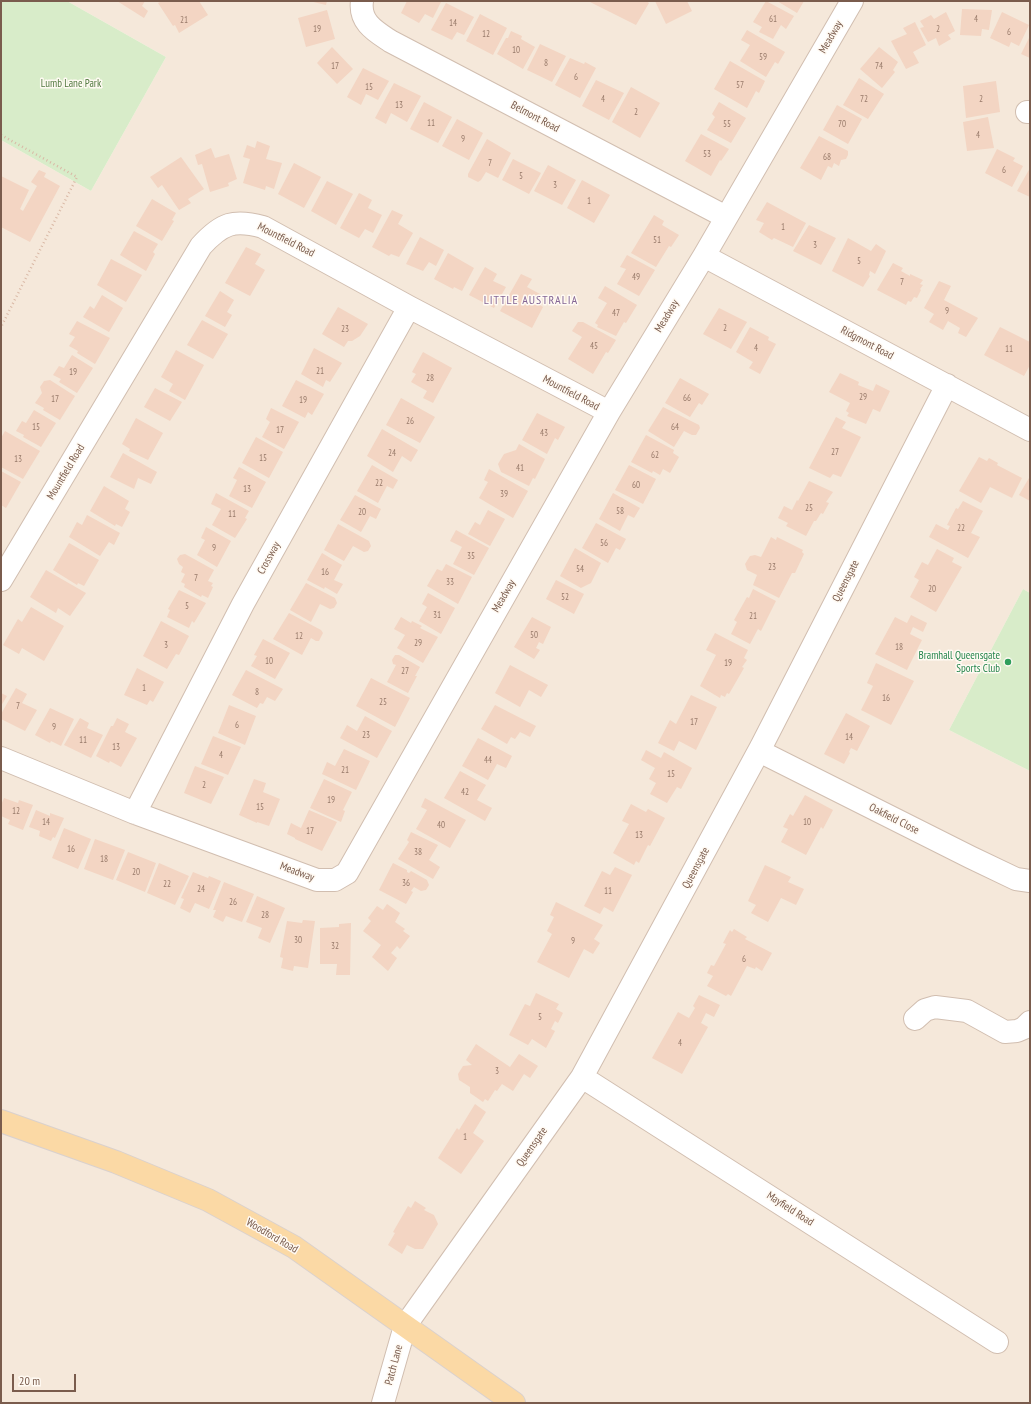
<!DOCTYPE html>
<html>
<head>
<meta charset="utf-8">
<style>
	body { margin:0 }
	#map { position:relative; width:1031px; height:1404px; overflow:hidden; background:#fdf6ec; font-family:"PT Sans Narrow",sans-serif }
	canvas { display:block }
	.frame { position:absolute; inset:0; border:2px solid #7a5c4d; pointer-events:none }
	.scale { position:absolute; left:12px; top:1374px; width:64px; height:18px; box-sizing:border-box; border:2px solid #7a5c4d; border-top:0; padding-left:5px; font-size:12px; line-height:14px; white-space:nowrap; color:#7a5c4d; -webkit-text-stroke:3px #fffaf3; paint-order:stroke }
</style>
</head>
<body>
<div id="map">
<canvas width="1031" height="1404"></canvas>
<div class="frame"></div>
<div class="scale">20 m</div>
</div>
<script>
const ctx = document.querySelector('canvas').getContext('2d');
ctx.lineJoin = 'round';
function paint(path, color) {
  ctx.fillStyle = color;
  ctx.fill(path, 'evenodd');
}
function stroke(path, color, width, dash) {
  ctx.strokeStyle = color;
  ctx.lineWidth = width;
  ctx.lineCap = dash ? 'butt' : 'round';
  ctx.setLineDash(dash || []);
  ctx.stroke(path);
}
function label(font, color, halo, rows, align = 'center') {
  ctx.font = font + ' "PT Sans Narrow",sans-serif';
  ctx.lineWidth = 3;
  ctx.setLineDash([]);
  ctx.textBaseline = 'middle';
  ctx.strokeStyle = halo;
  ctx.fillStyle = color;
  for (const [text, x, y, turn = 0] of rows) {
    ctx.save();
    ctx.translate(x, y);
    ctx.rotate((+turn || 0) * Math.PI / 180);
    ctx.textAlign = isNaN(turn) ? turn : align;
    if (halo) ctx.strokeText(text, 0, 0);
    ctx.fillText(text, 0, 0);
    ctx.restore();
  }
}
const residential = new Path2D(`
	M67 1H1030V593L1023 589 949 730 1030 771V1403H1V140L91 191 166 57ZM962 383 765 739 935 391Z`);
const green = new Path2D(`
	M1 1H67L166 57 91 191 1 140Z
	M1023 589 1030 593V771L949 730Z`);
const building = new Path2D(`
	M117 1H145L142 6 148 11 144 18Z
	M162 1H199L208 15 179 33 175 25 173 26 158 3Z
	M309 1H327L326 5Z
	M407 1H439L441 2 433 18 425 14 419 23 401 13Z
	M588 1H646L649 3 636 25Z
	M655 1H687L692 11 666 24Z
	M766 1 794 16 786 29 781 25 773 39 759 32 762 27 753 22Z
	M777 1H804L797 13Z
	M446 3 474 17 464 35 457 32 452 40 431 30Z
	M962 9 992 10 989 30 982 29 981 36 960 35Z
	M327 10 335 39 306 47 298 18Z
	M946 12 955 31 948 35 951 39 939 46 936 38 928 42 920 28 924 27 920 21 931 15 934 19Z
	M1002 12 1029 25 1019 46 1011 42 1009 47 990 38Z
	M480 14 507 28 493 55 466 41Z
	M915 22 926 45 913 52 919 63 906 69 891 41 907 34 903 28Z
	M747 30 785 52 778 64 775 62 766 77 740 61 750 45 741 40Z
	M511 31 522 36 521 39 535 47 523 69 497 54 506 38H508Z
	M1030 36V58L1021 54Z
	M540 44 566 56 552 82 527 70Z
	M332 47 353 69 337 84 317 63Z
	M879 47 898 62 893 70 895 72 882 88 860 69Z
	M570 58 584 64 585 62 596 68 580 98 555 85Z
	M730 61 765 81 759 93 756 91 747 108 714 89Z
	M363 68 389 81 378 100 366 94 361 105 347 97Z
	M859 78 884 94 868 119 843 105Z
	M596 80 624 93 609 120 582 106Z
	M996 81 1000 112 966 118 963 86Z
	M394 83 421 96 407 122 391 113 386 124 375 118Z
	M631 87 660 103 640 138 612 122Z
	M424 102 452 117 438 143 410 129Z
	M719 102 746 118 731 143 707 130 715 117 712 114Z
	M837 105 862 119 848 144 823 130Z
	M988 117 994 148 967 151 963 122Z
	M457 119 483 133 469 160 442 146Z
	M701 134 729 149 721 161 720 160 711 176 685 161Z
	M819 136 848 151V155L846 159 841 160 839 166 834 163 832 168 828 166 821 180 800 168Z
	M487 139 511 153 498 178 486 172 481 180 478 182 468 177V174Z
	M257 141 270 146 266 159 282 163 274 189 266 186 265 190 243 183 250 159 243 157 247 145 255 148Z
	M211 148 215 158 229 154 237 179 228 183 229 186 210 192 202 164 198 165 195 155Z
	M997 149 1015 158 1013 161 1023 166 1012 187 985 173Z
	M181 157 204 189 188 199 191 203 179 210 162 185 158 188 150 177Z
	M513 159 541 173 529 194 502 180Z
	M294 163 321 177 304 208 278 194Z
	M548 165 576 180 562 205 534 191Z
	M1030 168V197L1017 191Z
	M39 170 46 173 44 177 60 186 30 242 1 227V176L29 190 20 209 23 211 37 186 31 182Z
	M582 180 610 195 594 223 567 208Z
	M327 181 353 194 336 225 311 211Z
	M359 193 372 200 368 208 382 215 373 233 365 229 359 238 340 228Z
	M152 199 176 213 172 220 174 221 162 241 136 226Z
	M767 202 806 223 793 247 774 238 772 240 759 232 764 223 756 220Z
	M392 210 403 215 398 224 413 233 399 257 391 254 389 256 372 247Z
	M654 215 664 221 662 225 679 235 671 247 669 246 656 267 631 253Z
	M809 225 836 238 821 265 793 251Z
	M134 231 158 244 153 252 155 254 146 271 120 255Z
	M420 237 444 250 436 266 429 262 423 271 406 264Z
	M848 238 871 251 876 244 886 251 875 274 870 271 869 275 870 276 863 287 832 271Z
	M246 247 261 254 255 264 265 270 250 296 225 283Z
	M448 253 474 268 462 291 454 287 453 289 434 279Z
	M627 255 655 270 639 296 617 284 626 269 620 267Z
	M111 259 142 275 126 302 97 285Z
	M893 263 903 268 901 271 910 276V274L923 280 920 284 923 285 920 289 921 290 917 298 914 297 911 302 908 301 906 305 877 290Z
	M485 267 497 274 493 281 506 287 494 308 469 295Z
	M521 274 532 279 527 287 540 294 535 302 543 307 532 328 500 311Z
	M939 281 951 286 944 300 978 318 966 337 958 333 960 328 948 321 943 330 929 322 934 314 924 308Z
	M605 286 637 305 626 323 624 322 616 336 597 327 598 325 595 323 607 303 598 298Z
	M220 291 234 300 227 312 232 315 225 327 205 316Z
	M102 295 123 308 109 332 83 317 90 306 94 309Z
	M338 307 368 324 360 336 352 341H348L344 347 322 334Z
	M719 308 747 322 731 349 703 334Z
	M202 320 228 334 213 359 187 345Z
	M77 321 110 338 95 364 77 353 78 351 69 346 75 337 69 334Z
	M578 322H583L616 340 608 353 606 352 593 374 568 359 582 337 572 331Z
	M750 327 769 337 768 340 776 344 760 374 749 368 753 362 736 352Z
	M1000 327 1030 342V365L1024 376 984 355Z
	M314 348 342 363 330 382 326 380 323 387 301 374Z
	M176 350 204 365 185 400 169 391 173 384 161 377Z
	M423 352 452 368 433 403 423 398 427 391 411 382 416 374 412 372Z
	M72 355 93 368 77 393 59 382 61 379 53 375 59 366 64 368Z
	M840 373 859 382 858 385 873 391 876 384 890 391 880 412 873 409 866 424 847 416 849 413 846 411 850 403 829 392Z
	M680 378 709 394 702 405 699 403 690 417 665 403Z
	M50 380 75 396 60 420 43 410 44 408 35 403 42 393 40 387 44 381Z
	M296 380 324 394 312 415 308 412 305 418 282 406Z
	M155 388 182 402 170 421 144 407Z
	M401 398 435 417 420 443 386 425Z
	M663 407 699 425 700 428 696 435H692L684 431 674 447 648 431Z
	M271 408 299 422 284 449 262 437 270 422 266 419Z
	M34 410 56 423 41 447 23 437 24 435 16 431 22 421 26 423Z
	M537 413 565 427 558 440 555 438 547 454 522 440Z
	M836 417 846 422 842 428 861 437 841 477 833 474 830 478 809 468Z
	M136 418 163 433 148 460 129 451 130 449 122 444Z
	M382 429 418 450 411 462 402 456 393 472 367 456Z
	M5 431 40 451 23 479 1 467V438Z
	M646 435 674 450 673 453 679 457 670 473 663 469 660 475 653 471 652 473 631 462Z
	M256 437 283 452 269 478 242 463Z
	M519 444 545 459 535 479 533 478 529 486 501 472 498 464 504 454 516 450Z
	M123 453 157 472 151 484 138 478 134 489 110 477Z
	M979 457 987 461 989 458 998 463 997 465 1022 478 1012 498 990 487 981 503 959 491Z
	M372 465 398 480 393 489 387 486 378 503 357 491Z
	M629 465 656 479 643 504 615 490Z
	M239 467 266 482 252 508 229 496 237 480 233 478Z
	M489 469 528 491 513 518 479 498 488 482 484 480Z
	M1 471 21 482 6 508 1 505Z
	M1029 478 1030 479V501L1019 495Z
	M809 481 833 492 826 502 829 503 823 514 821 513 816 521H814L806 536 786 526 788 523 778 518 784 506 792 510 797 500 798 501Z
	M104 486 129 501 125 509 130 512 122 527 116 524 115 526 90 511Z
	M216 493 249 511 245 518 247 519 235 538 212 525 221 509 211 504Z
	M613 493 640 508 634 518 628 515 620 531 599 519Z
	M355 495 381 509 376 519 370 516 361 532 340 520Z
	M963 501 983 511 971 533 980 537 968 558 929 537 936 524 948 530 950 526 947 525 956 508 958 509Z
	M488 510 505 519 490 546 468 534 475 522 480 525Z
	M87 515 120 533 114 545 109 542 100 556 69 537 77 522 82 525Z
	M596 523 626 539 620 550 616 548 608 563 582 548Z
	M338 524 369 541 371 546 368 551 364 552 353 546 344 561 324 550Z
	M206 527 231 541 217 567 197 555 205 540 201 538Z
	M456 530 489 548 474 575 453 564 462 547 450 541Z
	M771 537 776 540 777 537 803 550 802 552 804 554 795 573H792L779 598 753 585 757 575 747 570 745 564 750 556 755 555 761 557Z
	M69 543 99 560 84 586 78 583 77 585 53 570Z
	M575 548 601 563 591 583 581 588 560 576Z
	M937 549 954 558 952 562 962 567 936 612 910 597 919 580 914 577 922 562 928 565Z
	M322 553 342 565 334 580 343 584 337 594 325 587 324 589 307 580Z
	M185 554 214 570 208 581 213 583 211 586 213 587 208 598 202 595 201 597 184 587 185 584 181 582 185 574 181 572 183 567 179 564 177 559 180 555Z
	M446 564 472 577 458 604 427 586 437 569 442 571Z
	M46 570 86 593 70 616 58 608 56 613 30 597Z
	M556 580 584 594 574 614 546 599Z
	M306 583 335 598 337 603 334 608 330 609 320 604 311 622 290 610Z
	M753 589 776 601 761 631 758 629 750 644 731 634 737 622 734 620 747 597 749 598Z
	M179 590 206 603 194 623 192 621 189 628 167 617 170 610 168 609Z
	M428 593 455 608 441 634 419 621 427 607 422 604Z
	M31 607 64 626 44 661 22 648 19 654 3 645 18 619 22 622Z
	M289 613 321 630 323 633 319 641H316L311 638 302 655 273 639Z
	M911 615 927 623 923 632 913 627 910 634 922 640 907 670 875 654 895 617 907 623Z
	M401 617 411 623 412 621 422 626 420 628 438 637 423 663 397 648 405 635 394 629Z
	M532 617 551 627 543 644 539 642 536 648 540 650 534 659 514 647Z
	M161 621 189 636 179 655 176 654 167 669 143 656Z
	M715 633 748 650 744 658 747 660 742 667 744 668 729 694 727 693 725 697 721 695 720 698 700 686 716 655 706 650Z
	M263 639 290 653 275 679 251 666 257 656 254 655Z
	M395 655H399L420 667 415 676H417L408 693 387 682 396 665 393 664 392 660Z
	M876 663 914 681 891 725 861 710 873 686 867 683Z
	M510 665 548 685 541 697 529 690 520 707 495 693Z
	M137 668 164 682 153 702 150 700 147 705 124 695Z
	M246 670 283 689 275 701 267 697 263 704 260 703 257 708 232 695Z
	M371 678 410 698 395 727 356 706Z
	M16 688 27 694 22 703 37 710 25 731 1 719V714Z
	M1 693 7 696 1 706Z
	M691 695 717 707 696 750 679 741 674 751 658 743 670 720 676 724Z
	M229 705 256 716 245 745 218 733Z
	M495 705 536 726 530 737 520 732 515 739 511 737 507 744 481 729Z
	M50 708 74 719 61 746 51 741 50 743 35 735Z
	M846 713 870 726 857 751 851 748 849 752 850 753 844 764 824 754Z
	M365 716 392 731 377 758 340 738 347 725 357 731Z
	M80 718 89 723 87 728 103 735 91 758 64 745Z
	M117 718 129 724 125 732 137 738 121 767 110 761 109 763 96 756 111 726H113Z
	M213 736 241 747 228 775 201 764Z
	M478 738 512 756 506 768 497 764 488 780 462 766Z
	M344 749 370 761 356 790 322 774 327 762 335 766Z
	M646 750 661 758 664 752 692 768 681 789 677 787 667 803 650 794 656 783 649 779 655 768 641 760Z
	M195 766 224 777 211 804 184 793Z
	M460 771 486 785 477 800 492 808 485 821 444 798Z
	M254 779 266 783 263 792 280 799 269 826 257 822V823L239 815Z
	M324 779 352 792 343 810 345 811 341 822 310 808Z
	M805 795 833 810 823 829 821 827 806 855 781 842 788 829 783 827 790 814 793 816Z
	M4 798 18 803 19 800 33 805 23 830 8 824 10 820 1 816V805Z
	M425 798 466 820 450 848 416 829 427 810 421 807Z
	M631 804 646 812 648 809 665 818 650 846 648 845 639 863 636 861 634 865 613 853 629 824 622 821Z
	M36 810 50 816V813L64 818 55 838 53 837 51 841 39 836 40 831 29 827Z
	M309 810 337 822 322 851 295 839V838L287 834 291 823 301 828Z
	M64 828 91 839 78 869 52 858Z
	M411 832 438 845 429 860 440 867 433 879 398 859 409 842 407 840Z
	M95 839 125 850 113 880 84 869Z
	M128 852 156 863 145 892 116 880Z
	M159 863 189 876 175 905 147 893Z
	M393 863 407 870V872L409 873 411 871 427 880 429 885 426 890 421 891 414 887 411 891 413 892 406 904 379 890Z
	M765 865 791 877 788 882 804 889 796 905 781 898 768 922 751 913 756 905 748 901Z
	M615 867 632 875 613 912 604 907 600 914 584 906 602 871 610 875Z
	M193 872 208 878 209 876 221 881 209 909 195 903 190 913 180 908 184 899 181 898Z
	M224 882 254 894 242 922 226 916 223 922 213 917 216 910H213Z
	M257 896 285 908 270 943 258 938 262 928 246 922Z
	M556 902 603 925 594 939 600 943 593 954 584 949 569 978 537 962 552 934 547 931 554 917 550 915Z
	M387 904 400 913 395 922 405 929 403 931 410 936 400 949 397 946 391 953 397 958 388 971 372 957 381 945 363 931 371 921 368 918 377 906 383 910Z
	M303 920 315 921 308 968 294 966 293 971 281 968 283 958 280 957 287 921 302 923Z
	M351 923 350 975H336L337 964H320V928L339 927V924Z
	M734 929 747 937 745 939 772 953 762 971 756 967 755 969 747 966 731 996 728 994 726 996 707 986 713 976 707 973 711 965 714 966 726 944 723 943 730 930 732 932Z
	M536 993 559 1004 556 1009 563 1013 558 1023 555 1021 551 1029 555 1031 546 1048 532 1039 528 1045 509 1035 525 1004 530 1006Z
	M699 995 720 1005 714 1017 706 1013 701 1023 708 1027 682 1074 652 1058 678 1012 689 1018 695 1008 693 1006Z
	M476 1044 510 1067 519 1054 538 1066 530 1078 524 1074 513 1091 502 1084 497 1091 495 1090 488 1101 485 1099 483 1102 470 1093V1087L459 1080 458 1074 463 1066 472 1065 466 1060Z
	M475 1104 486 1112 473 1133 484 1141 461 1174 438 1158 457 1128 459 1130Z
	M415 1201 426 1208 424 1210 434 1215 438 1224 423 1249H415L407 1245 402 1254 388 1245 395 1233 393 1232 408 1206 411 1208Z`);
const path = new Path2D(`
	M1 135 77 177 1 327`);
const minor = new Path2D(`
	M362 1C359 22 375 31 390 41L726 217
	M1027 112H1030
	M704 256 1030 430
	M1 580 201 246C222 223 234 219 263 227L409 307 609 412
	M759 751 970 857 1016 879 1030 881
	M1 758 135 813 317 880H335L347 873 609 412 704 256 852 1
	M135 813 243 604 409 307
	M915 1019 925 1010 935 1007 967 1011 1005 1032 1017 1031 1024 1028 1030 1022
	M582 1077 997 1342
	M383 1403 405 1326 582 1077 761 747 947 385`);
const major = new Path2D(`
	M1 1121 116 1162 208 1200 294 1247 514 1403`);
const markers = [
	[1008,662,4,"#2e9e5b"]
];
const numberNames = [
	["61",773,19],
	["4",976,19],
	["21",184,20],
	["14",453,23],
	["19",317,29],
	["2",938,29],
	["6",1009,32],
	["12",486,34],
	["10",516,50],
	["59",763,57],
	["8",546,63],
	["17",335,66],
	["74",879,66],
	["6",576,77],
	["57",740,85],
	["15",369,87],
	["4",603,99],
	["72",864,99],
	["2",981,99],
	["13",399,105],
	["2",636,112],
	["11",431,123],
	["55",727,124],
	["70",842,124],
	["4",978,135],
	["9",463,139],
	["53",707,154],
	["68",827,157],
	["7",490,163],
	["6",1004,170],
	["5",521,176],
	["3",555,185],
	["1",589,201],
	["1",783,227],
	["51",657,240],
	["3",815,245],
	["5",859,261],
	["49",636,277],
	["7",902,282],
	["9",947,311],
	["47",616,313],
	["2",725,328],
	["23",345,329],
	["45",594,346],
	["4",756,348],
	["11",1009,349],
	["21",320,371],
	["19",73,372],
	["28",430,378],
	["29",863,397],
	["66",687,398],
	["17",55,399],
	["19",303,400],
	["26",410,421],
	["15",36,427],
	["64",675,427],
	["17",280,430],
	["43",544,433],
	["27",835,452],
	["24",392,453],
	["62",655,455],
	["15",263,458],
	["13",18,459],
	["41",520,468],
	["22",379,483],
	["60",636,485],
	["13",247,489],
	["39",504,494],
	["25",809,508],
	["58",620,511],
	["20",362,512],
	["11",232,514],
	["22",961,528],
	["56",604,543],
	["9",214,548],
	["35",471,556],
	["23",772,567],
	["54",580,569],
	["16",325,572],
	["7",196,578],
	["33",450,582],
	["20",932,589],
	["52",565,597],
	["5",187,606],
	["31",437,615],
	["21",753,616],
	["50",534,635],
	["12",299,636],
	["29",418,643],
	["3",166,645],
	["18",899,647],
	["10",269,661],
	["19",728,663],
	["27",405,671],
	["1",144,688],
	["8",257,692],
	["16",886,698],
	["25",383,702],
	["7",18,706],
	["17",694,722],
	["6",237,725],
	["9",54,727],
	["23",366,735],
	["14",849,737],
	["11",83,740],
	["13",116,747],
	["4",221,755],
	["44",488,760],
	["21",345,770],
	["15",671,774],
	["2",204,785],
	["42",465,792],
	["19",331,800],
	["15",260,807],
	["12",16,811],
	["14",46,822],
	["10",807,822],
	["40",441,825],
	["17",310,831],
	["13",639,835],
	["16",71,849],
	["38",418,852],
	["18",104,859],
	["20",136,872],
	["36",406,883],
	["22",167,884],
	["24",201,889],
	["11",608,891],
	["26",233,902],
	["28",265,915],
	["30",298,940],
	["9",573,941],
	["32",335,946],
	["6",744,959],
	["5",540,1017],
	["4",680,1043],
	["3",497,1071],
	["1",465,1137]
];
const streetNames = [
	["Meadway",831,37,-60],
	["Belmont Road",535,117,28],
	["Mountfield Road",286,240,27],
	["Meadway",667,316,-59],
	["Ridgmont Road",867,343,28],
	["Mountfield Road",571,393,28],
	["Mountfield Road",66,472,-59],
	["Crossway",269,558,-61],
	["Queensgate",846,581,-63],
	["Meadway",504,596,-60],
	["Oakfield Close",894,819,27],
	["Queensgate",696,868,-62],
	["Meadway",297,872,20],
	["Queensgate",532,1147,-55],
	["Mayfield Road",790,1209,33],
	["Woodford Road",272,1236,30],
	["Patch Lane",394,1365,-75]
];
const parkNames = [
	["Lumb Lane Park",71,84]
];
const leisureNames = [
	["Bramhall Queensgate",1000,656],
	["Sports Club",1000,669]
];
const neighbourhoodNames = [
	["LITTLE AUSTRALIA",531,301]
];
paint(residential, '#f5e8da');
paint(green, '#d8ecc9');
paint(building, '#f3d5c3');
stroke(minor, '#d1beb0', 24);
stroke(major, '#dad1cd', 24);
stroke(path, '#d9b8a5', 2.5, [1, 3]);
stroke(minor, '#fff', 22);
stroke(major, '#fbd9a5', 22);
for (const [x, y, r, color] of markers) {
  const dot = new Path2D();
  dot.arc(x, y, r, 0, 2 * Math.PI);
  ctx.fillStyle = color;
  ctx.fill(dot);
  stroke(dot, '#fffaf3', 1.5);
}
label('9px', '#987a6a', null, numberNames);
label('11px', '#7a5c4d', '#fffaf3', streetNames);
label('11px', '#537a41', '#fffaf3', parkNames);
label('11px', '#27864d', '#fffaf3', leisureNames, 'right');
ctx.letterSpacing = '1px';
label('12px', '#846695', '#fffaf3', neighbourhoodNames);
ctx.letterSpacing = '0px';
</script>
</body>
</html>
